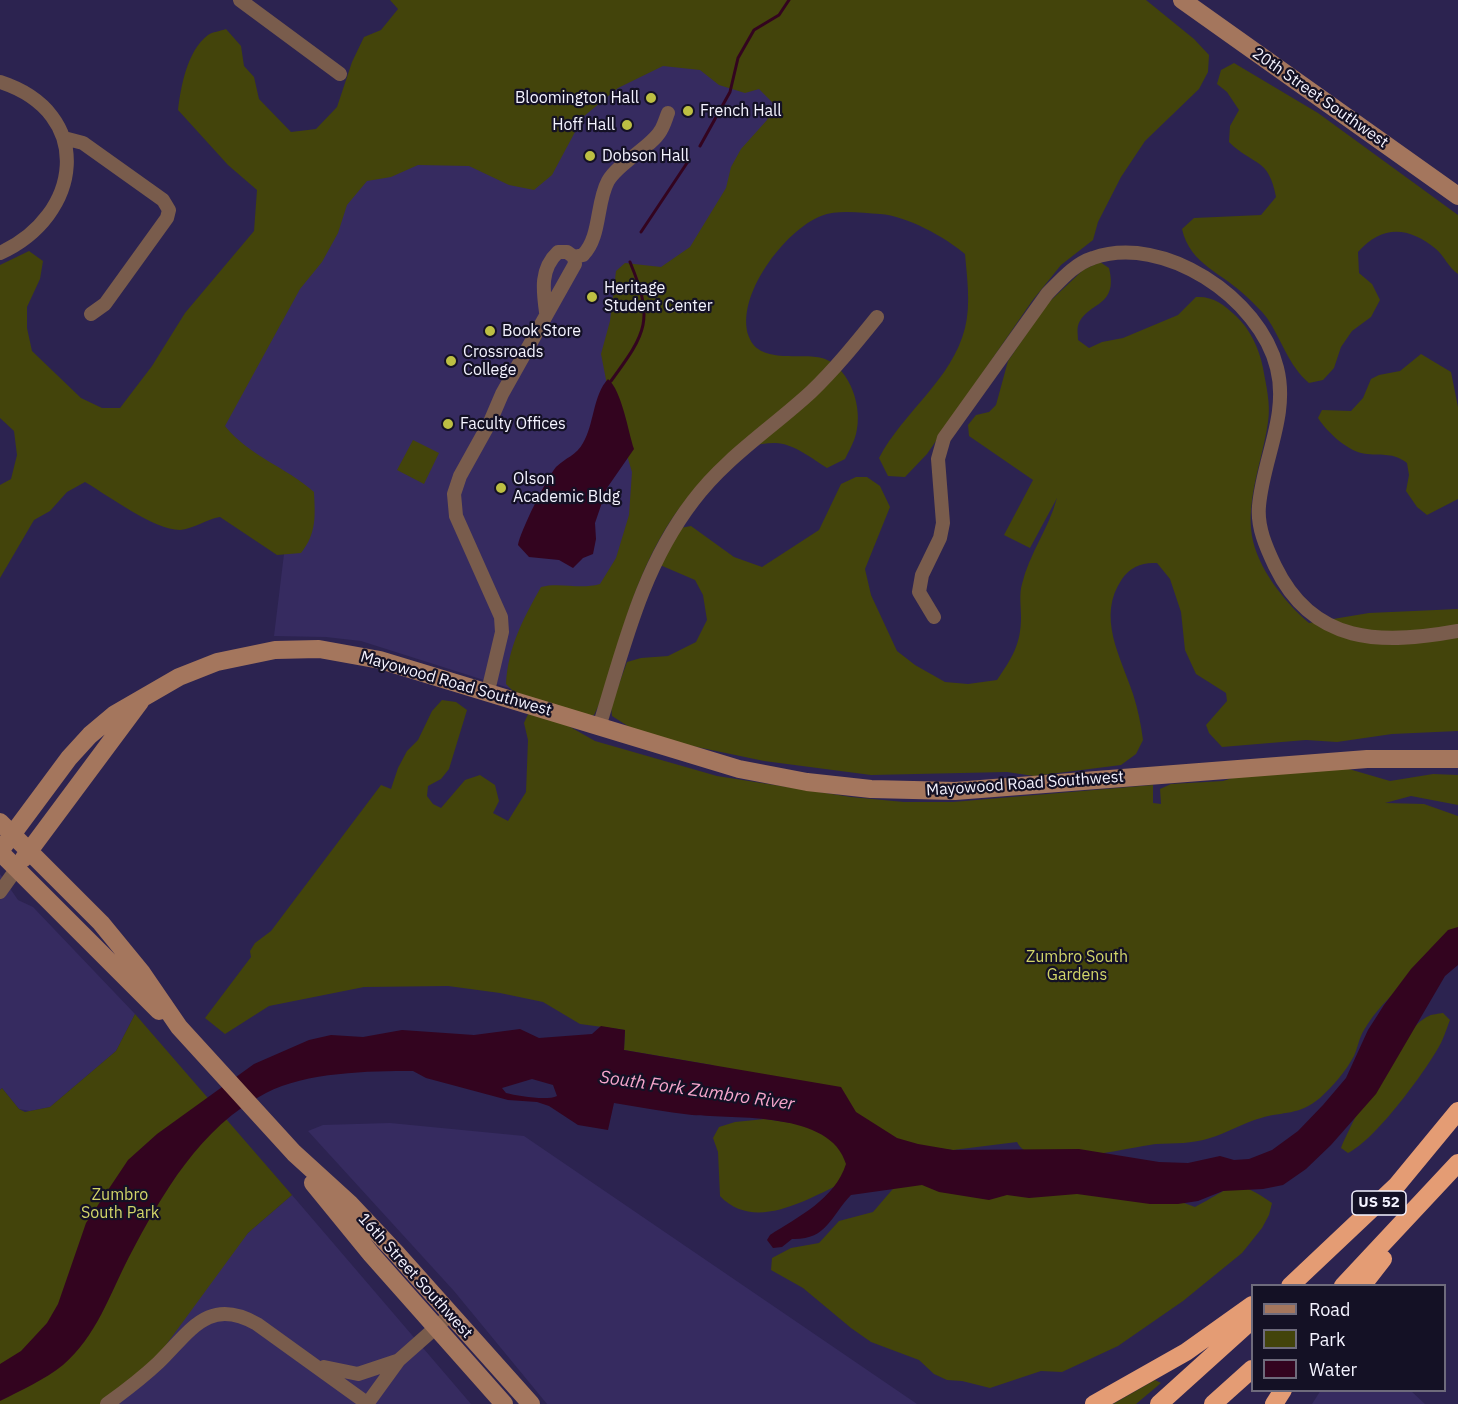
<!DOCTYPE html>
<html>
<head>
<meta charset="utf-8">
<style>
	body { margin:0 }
	#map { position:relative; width:1458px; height:1404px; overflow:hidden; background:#2c2350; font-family:"IBM Plex Sans",sans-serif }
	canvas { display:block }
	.legend { position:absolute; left:1251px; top:1284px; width:195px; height:108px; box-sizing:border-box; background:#141125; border:2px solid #6e6b7c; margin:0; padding:8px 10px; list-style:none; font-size:18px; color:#f4f3ff }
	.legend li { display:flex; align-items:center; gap:12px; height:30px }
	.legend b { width:30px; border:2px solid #6e6b7c }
</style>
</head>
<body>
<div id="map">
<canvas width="1458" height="1404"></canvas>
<ul class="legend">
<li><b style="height:8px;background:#a4765d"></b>Road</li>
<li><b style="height:16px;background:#43440b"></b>Park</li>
<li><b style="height:16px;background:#33041f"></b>Water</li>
</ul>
</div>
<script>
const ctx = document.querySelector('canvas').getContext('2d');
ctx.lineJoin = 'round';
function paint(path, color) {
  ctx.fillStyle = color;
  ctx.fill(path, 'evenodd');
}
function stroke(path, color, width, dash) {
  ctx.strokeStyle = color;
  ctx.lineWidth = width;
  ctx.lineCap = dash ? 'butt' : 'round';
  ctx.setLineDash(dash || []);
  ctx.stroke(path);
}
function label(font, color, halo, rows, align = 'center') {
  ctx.font = font + ' "IBM Plex Sans",sans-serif';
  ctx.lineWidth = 4.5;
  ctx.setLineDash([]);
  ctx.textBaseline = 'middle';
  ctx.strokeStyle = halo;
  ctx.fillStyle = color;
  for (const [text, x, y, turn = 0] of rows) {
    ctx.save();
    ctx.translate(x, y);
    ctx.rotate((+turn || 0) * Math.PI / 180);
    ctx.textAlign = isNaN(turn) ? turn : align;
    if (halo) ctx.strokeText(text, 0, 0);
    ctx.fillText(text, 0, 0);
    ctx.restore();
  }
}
const built = new Path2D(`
	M429 0H920L684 323 681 500 644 558 594 715 361 641 326 637 274 636 284 554 117 430Z
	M0 874 18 900 33 907 135 1014 116 1051 50 1107 30 1111 19 1109 2 1088 0 1090Z
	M390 1123 524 1136 917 1404H547L454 1291 308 1131 323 1125Z
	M292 1195 471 1404H107L248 1233Z
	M1321 1390 1411 1391 1425 1404H1312Z`);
const green = new Path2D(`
	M390 0H1146L1194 39 1209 55 1208 72 1199 89 1145 141 1121 177 1098 222 1093 240 1061 265 1032 301 927 454 905 477 888 476 879 458C903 412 952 380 965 328 971 304 967 278 965 254 945 237 907 216 880 214 862 213 838 209 821 216 785 230 734 297 749 337 760 366 804 351 825 359 851 370 863 408 856 434 854 442 849 451 845 459L827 468C813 459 791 442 774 443 740 444 730 456 707 477 645 536 626 619 602 698L594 715 584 716 516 694 506 684C508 647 523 619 541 587 561 582 579 590 600 584L616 558 629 515 632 472 609 395 601 354 610 321 616 271 625 263 661 267 690 247 726 188 731 167 741 149 767 120 773 103 759 89 745 93 719 85 700 70 663 66 618 88 583 117 552 175 534 190 509 185 469 166 418 165 391 177 367 181 347 205 338 233 322 262 300 289 225 426C249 456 286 467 314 492 315 515 317 533 301 553L277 555 220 517C207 519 193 529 180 530 154 530 109 496 85 482L67 492 50 511 34 520 0 578V485L11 479 17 455 14 431 0 418V265L29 251 43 261 40 279 27 307V328L32 351 81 398 102 408H120L152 366 185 313 254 231 257 190 228 165 178 110C181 86 187 51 208 35 212 32 221 31 226 29L241 46 244 66 254 77 259 99 291 132 316 129 337 107 352 62 364 37 381 30 398 9Z
	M1234 63 1318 113 1458 215V274C1448 267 1445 257 1436 249 1408 226 1382 225 1358 252L1359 273 1372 284 1380 300 1371 317 1352 331 1341 347 1334 368 1323 380 1309 383C1288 365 1282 340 1267 318 1261 310 1254 304 1247 297 1223 273 1190 265 1182 229L1194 218 1261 215 1276 197C1269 157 1253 166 1229 142L1230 126 1239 110 1227 92 1217 84 1221 70Z
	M1100 262 1109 268C1119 309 1086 301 1078 326 1077 329 1078 336 1078 340L1089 348 1102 342 1123 338 1178 315 1196 297C1213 296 1223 304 1236 316 1250 329 1259 348 1263 368 1266 385 1271 404 1268 422 1263 459 1246 498 1252 536 1257 567 1285 603 1309 623L1369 613 1458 609V731L1392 734 1337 742 1306 740 1222 747 1209 733 1206 725 1227 701 1226 693 1196 674 1185 650 1181 612 1170 579 1157 563C1142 562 1130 567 1122 579 1096 617 1121 657 1133 694 1138 709 1141 725 1143 740L1136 754 1121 765 1034 776 1007 772 871 775 764 761 673 742 634 730 612 716 611 706 627 662 641 658 668 656 696 642 707 620 703 595 695 580 660 565 680 528 691 526 734 557 762 567 819 530 841 484 856 477H867L880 486 890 507 865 569 871 595 897 651 915 665 945 682 968 684 997 680C1012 658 1021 644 1021 617 1021 606 1019 594 1022 584 1029 554 1049 528 1057 498L1030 548 1004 535 1033 480 969 436 968 425 976 415 989 412 996 405 1008 361 1046 305 1083 270Z
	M1421 354 1451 372 1458 407V499L1427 515 1417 507 1406 491 1409 475 1407 463C1392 452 1384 456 1367 454 1349 453 1327 432 1318 418L1322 410 1351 411 1363 398 1371 379 1379 375 1400 371Z
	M413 440 439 453 424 484 397 470Z
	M442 700 456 702 467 710 449 769 441 779 428 786 427 796 433 804 441 808 465 780 480 775 495 785 499 801 493 813 508 821 526 792 528 740 524 723 529 712 558 720 595 741 717 776 851 797 904 802H953L1153 785V803L1161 804 1160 789 1171 784 1223 781 1244 774 1342 767 1390 781 1433 774 1458 775V805L1411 796 1385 803 1424 804 1458 816V938C1426 966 1386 993 1364 1030 1359 1038 1358 1047 1354 1056 1346 1071 1333 1086 1320 1098 1298 1116 1284 1111 1261 1118 1243 1123 1227 1133 1210 1138 1192 1144 1175 1143 1156 1144 1128 1147 1032 1174 1017 1142L953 1150 888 1142 712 1065 624 1050 625 1030 580 1024 543 1002 500 993 448 986 364 987 269 1006 225 1034 205 1018 251 957 250 951 255 943 271 931 381 785 391 789 398 768 407 751 418 740 432 711Z
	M1443 1013 1450 1020C1446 1030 1443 1041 1437 1050 1421 1077 1375 1140 1348 1153L1341 1148C1353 1119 1400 1028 1429 1016 1432 1014 1439 1014 1443 1013Z
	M135 1014 292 1195 248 1233 144 1375 107 1404H0V1090L2 1088 19 1109 25 1112 50 1107 116 1051Z
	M765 1119 812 1126 831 1132 851 1156 842 1183C806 1200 754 1232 720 1196L718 1152 713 1138 719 1127 735 1122Z
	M898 1183 1173 1199 1195 1207C1233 1188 1232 1175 1272 1203L1269 1215 1262 1228 1242 1253 1183 1301 1118 1346 1062 1372 1041 1371 990 1388 962 1381 947 1380 934 1374 919 1360 871 1342 851 1328 803 1288 771 1270 772 1258 791 1248 819 1243 839 1221 873 1212Z
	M1155 1380 1161 1383 1136 1404H1113Z`);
const water = new Path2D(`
	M608 379C622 391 628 431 634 449L607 488 595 523 596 539 593 554 583 558 573 568 559 560 529 557 518 545C520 532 547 477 556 467 565 458 577 455 583 443 594 425 593 395 608 379Z
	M1458 927V965L1445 976 1376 1094 1331 1145 1306 1169 1283 1185 1263 1189 1223 1191 1198 1201 1178 1204H1150L1077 1194 1029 1198 1007 1195 989 1200 939 1192 922 1185 851 1195C830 1217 827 1240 792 1239L782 1247 773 1248 767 1240 770 1235C798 1217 835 1199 846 1164 831 1111 735 1119 692 1115 666 1112 640 1107 614 1103L608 1130 578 1125 549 1106 537 1102 508 1100 426 1078 413 1071C369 1071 306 1072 266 1093 200 1127 162 1194 129 1257 110 1294 96 1337 63 1365 44 1380 22 1390 0 1401V1364L21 1351 47 1323 58 1304 86 1223 128 1160 157 1134 254 1064 309 1040 331 1035 363 1037 402 1030 474 1035 520 1029 539 1038 592 1034 601 1026 625 1030 624 1050 841 1087 856 1112 897 1138 918 1144 953 1150 1079 1149 1159 1162 1188 1163 1220 1156 1234 1160 1249 1159 1272 1150 1298 1131 1323 1105 1346 1078 1368 1030 1384 1005 1411 969 1448 930ZM532 1079 553 1085 557 1096C547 1101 518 1096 506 1093L502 1088Z`);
const stream = new Path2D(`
	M700 146 730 92 738 58 754 30 779 15 789 0
	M641 232 687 163
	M611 381C647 332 654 320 630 262`);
const street = new Path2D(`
	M240 0 340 74
	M0 82C96 113 82 216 0 253
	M64 138 83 143 163 200 169 210 167 218 105 304 91 314
	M574 257 583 255C601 237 596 203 608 181 620 161 651 148 661 130 664 125 666 118 668 113
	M934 617 919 592 922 575 940 538 943 523 938 459 944 438 1047 294C1060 281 1074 264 1093 258 1163 233 1260 298 1277 368 1289 415 1263 459 1259 506 1257 527 1266 547 1275 566 1313 645 1382 645 1458 631
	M488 691 502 632 501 617 456 516 454 494 460 476 490 422 502 394 575 264 574 257 567 252H558C540 269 543 290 546 312
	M599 727C624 647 641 569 693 501 725 458 772 428 811 392 835 369 856 343 877 317
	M0 892 17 868
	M324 1367 358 1374 397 1361
	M107 1404C125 1391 142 1378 158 1363 190 1332 208 1296 257 1324L368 1404
	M367 1404 399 1360 451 1314`);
const secondary = new Path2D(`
	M1182 0 1458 196
	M0 822 101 923 142 973 179 1027 294 1153 350 1204 397 1254 531 1404
	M0 851 69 758 90 735 115 714 179 677 217 662 275 650 319 649 380 660 739 769 807 782 871 789 955 791 1367 759H1458
	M0 852 159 1011
	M24 858 140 702
	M313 1183 371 1254 504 1404`);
const highway = new Path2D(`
	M1290 1286 1397 1185 1458 1111
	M1343 1286 1458 1163
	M1362 1286 1383 1259
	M1094 1404 1186 1352 1252 1305
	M1159 1404 1252 1320
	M1213 1404 1252 1369
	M1274 1404 1283 1390`);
const markers = [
	[651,98,6,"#bdbf43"],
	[688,111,6,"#bdbf43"],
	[627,125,6,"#bdbf43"],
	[590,156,6,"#bdbf43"],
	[592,297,6,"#bdbf43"],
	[490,331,6,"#bdbf43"],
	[451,361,6,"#bdbf43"],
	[448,424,6,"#bdbf43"],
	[501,488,6,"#bdbf43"]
];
const shields = [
	[1379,1203,54]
];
const shieldNames = [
	["US 52",1379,1203]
];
const poiNames = [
	["Bloomington Hall",639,98,"right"],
	["French Hall",700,111],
	["Hoff Hall",615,125,"right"],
	["Dobson Hall",602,156],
	["Heritage",604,288],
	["Student Center",604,306],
	["Book Store",502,331],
	["Crossroads",463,352],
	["College",463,370],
	["Faculty Offices",460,424],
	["Olson",513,479],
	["Academic Bldg",513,497]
];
const streetNames = [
	["20th Street Southwest",1320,98,35],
	["Mayowood Road Southwest",456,684,16],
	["Mayowood Road Southwest",1025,784,-4],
	["16th Street Southwest",415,1276,48]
];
const parkNames = [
	["Zumbro South",1077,957],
	["Gardens",1077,975],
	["Zumbro",120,1195],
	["South Park",120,1213]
];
const waterNames = [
	["South Fork Zumbro River",697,1091,8]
];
paint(built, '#362b60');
paint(green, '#43440b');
paint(water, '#33041f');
stroke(stream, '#33041f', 3);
stroke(street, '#795c4c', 14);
stroke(secondary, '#a4765d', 18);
stroke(highway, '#e49c74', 18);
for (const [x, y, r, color] of markers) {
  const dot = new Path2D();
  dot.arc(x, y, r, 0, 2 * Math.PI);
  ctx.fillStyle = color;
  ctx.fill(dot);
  stroke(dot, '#141125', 2);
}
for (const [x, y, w] of shields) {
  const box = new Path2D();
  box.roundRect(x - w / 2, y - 12, w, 24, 4.5);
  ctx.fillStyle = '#141125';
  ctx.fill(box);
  stroke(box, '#f4f3ff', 1.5);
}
label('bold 15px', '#f4f3ff', null, shieldNames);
label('16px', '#f4f3ff', '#141125', poiNames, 'left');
label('16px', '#f4f3ff', '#141125', streetNames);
label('16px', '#d2d569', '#141125', parkNames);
label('italic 18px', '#f6a6cc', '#141125', waterNames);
</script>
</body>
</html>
